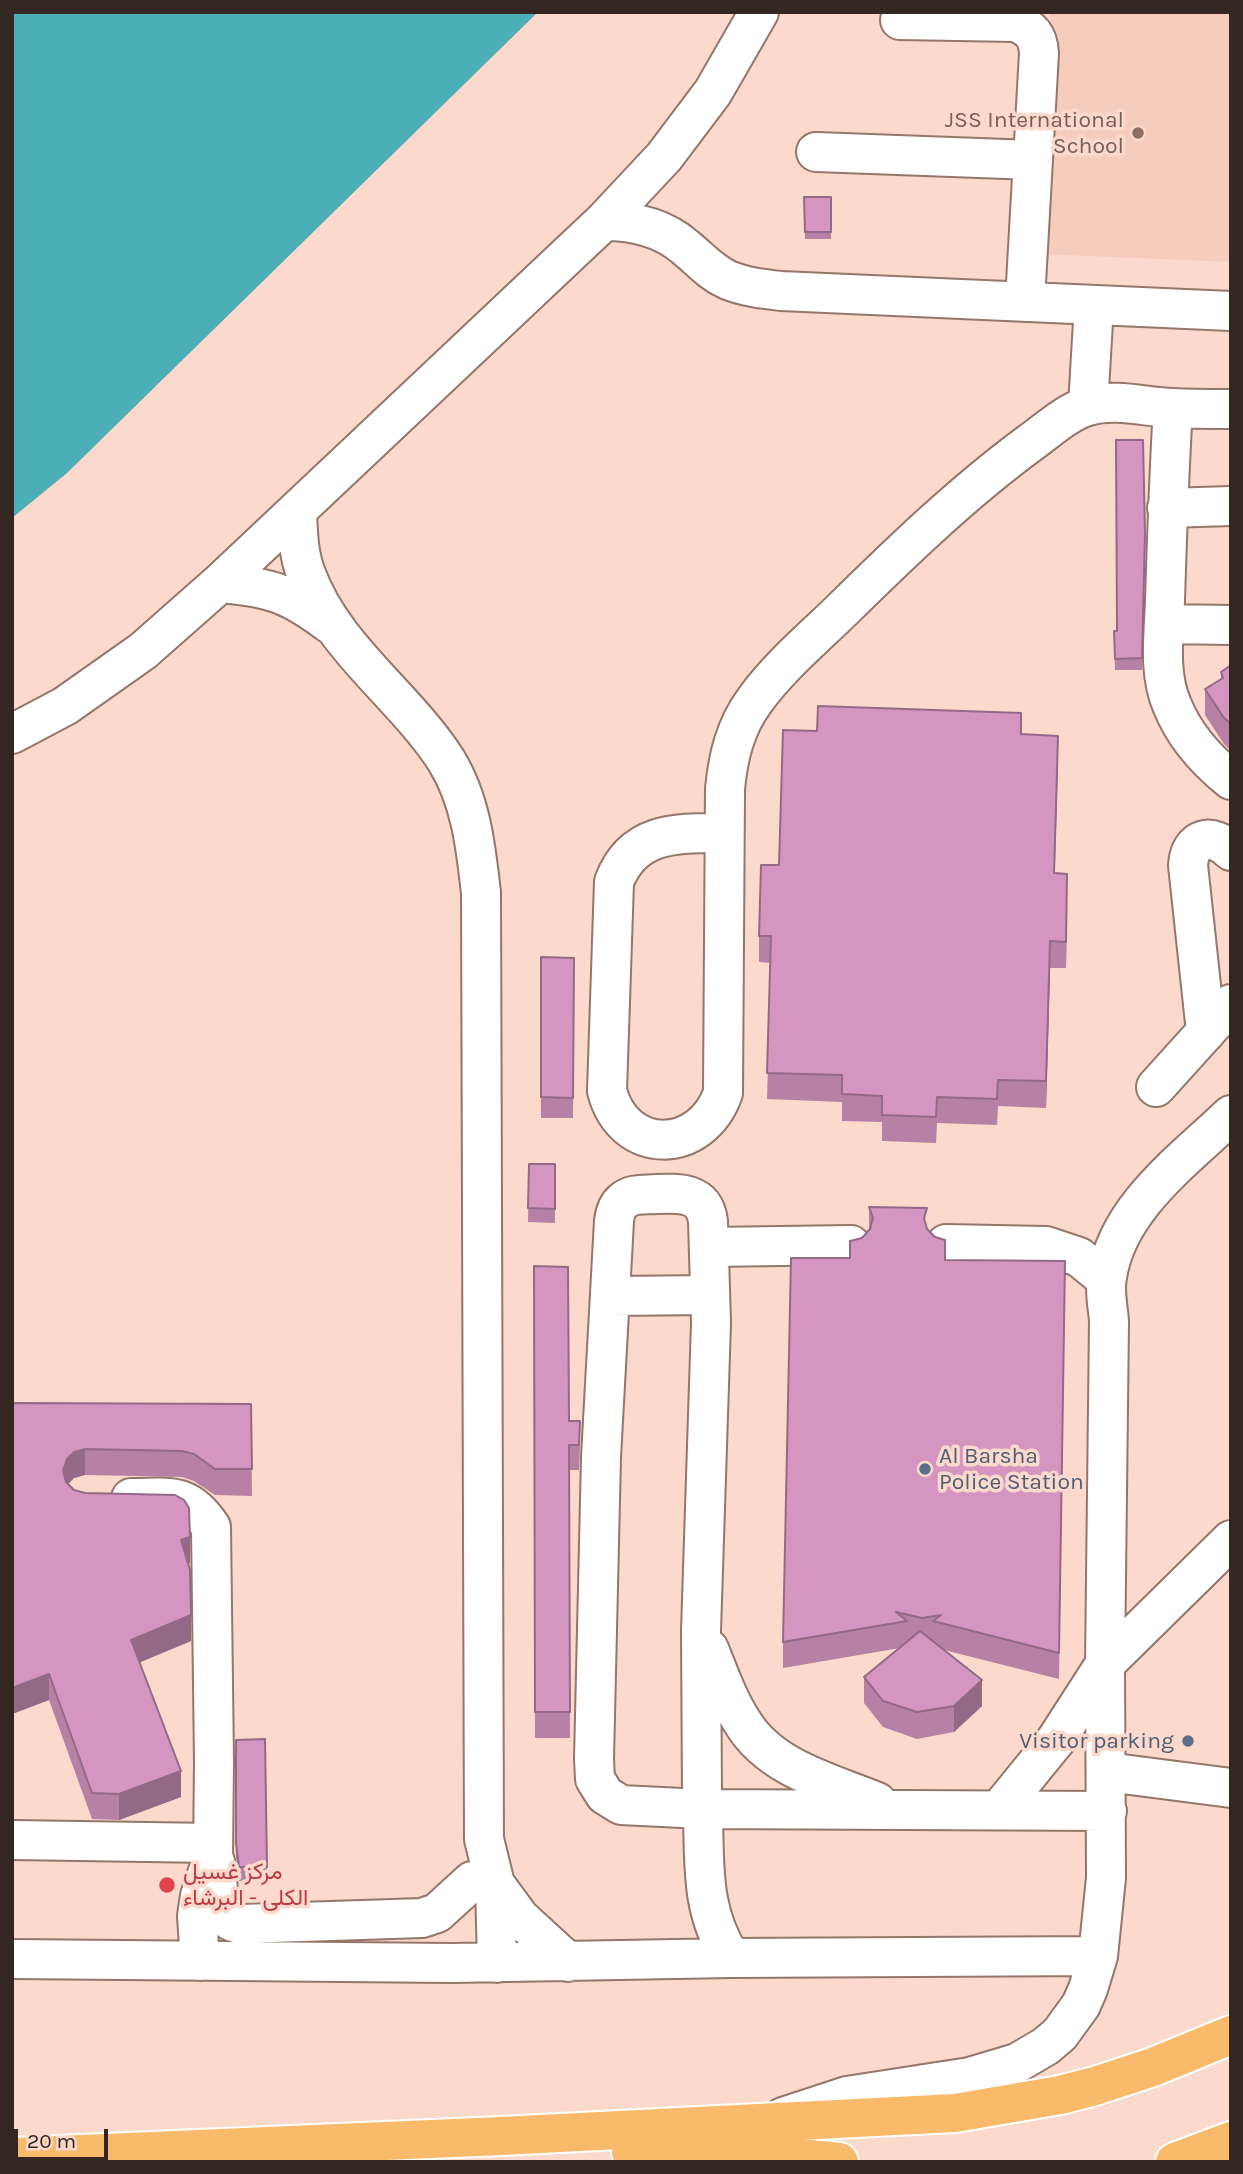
<!DOCTYPE html>
<html>
<head>
<meta charset="utf-8">
<style>
	body { margin:0 }
	#map { position:relative; width:1243px; height:2174px; overflow:hidden; background:#fbd9cc; font-family:Karla,sans-serif }
	canvas { display:block }
	.frame { position:absolute; inset:0; border:14px solid #342722; pointer-events:none }
	.scale { position:absolute; left:14px; top:2129px; width:94px; height:32px; box-sizing:border-box; border:4px solid #342722; border-top:0; padding-left:9px; font-size:21px; line-height:24px; white-space:nowrap; color:#342722; -webkit-text-stroke:5px #fbd9cc; paint-order:stroke }
</style>
</head>
<body>
<div id="map">
<canvas width="1243" height="2174"></canvas>
<div class="frame"></div>
<div class="scale">20 m</div>
</div>
<script>
const ctx = document.querySelector('canvas').getContext('2d');
ctx.lineJoin = 'round';
function paint(path, color) {
  ctx.fillStyle = color;
  ctx.fill(path, 'evenodd');
}
function stroke(path, color, width, dash) {
  ctx.strokeStyle = color;
  ctx.lineWidth = width;
  ctx.lineCap = dash ? 'butt' : 'round';
  ctx.setLineDash(dash || []);
  ctx.stroke(path);
}
function label(font, color, halo, rows, align = 'center') {
  ctx.font = font + ' Karla,Vazirmatn,sans-serif';
  ctx.lineWidth = 7;
  ctx.setLineDash([]);
  ctx.textBaseline = 'middle';
  ctx.strokeStyle = halo;
  ctx.fillStyle = color;
  for (const [text, x, y, turn = 0] of rows) {
    ctx.save();
    ctx.translate(x, y);
    ctx.rotate((+turn || 0) * Math.PI / 180);
    ctx.textAlign = isNaN(turn) ? turn : align;
    if (halo) ctx.strokeText(text, 0, 0);
    ctx.fillText(text, 0, 0);
    ctx.restore();
  }
}
const built = new Path2D(`
	M1050 12H1231V262L1039 254Z`);
const water = new Path2D(`
	M12 12H538L67 473 12 518Z`);
const minor = new Path2D(`
	M900 20 1015 22C1031 28 1038 36 1039 53L1025 301
	M816 152 1033 160
	M604 221C633 221 662 227 685 247 700 259 710 272 728 280 745 287 763 289 781 291L1231 311
	M1088 406 1094 305
	M1173 408C1169 472 1167 536 1165 600 1164 634 1158 673 1172 705 1184 735 1206 760 1231 780
	M1167 508 1231 506
	M297 511C298 532 298 553 306 574 333 648 404 695 446 760 471 800 476 848 481 893L484 1839 495 1884 497 1963
	M220 583C271 587 290 594 330 624
	M1165 624 1231 625
	M12 734 65 706 143 651 220 583 604 221 664 157 713 92 759 12
	M723 833C678 833 633 831 614 882L607 1091C624 1156 701 1155 723 1093L725 789C728 757 735 727 755 700 779 667 811 640 840 612 900 553 962 493 1030 443 1047 431 1067 412 1088 406 1114 398 1146 407 1172 408 1192 409 1211 409 1231 409
	M1206 1032 1188 865C1190 837 1212 832 1231 851
	M1156 1087 1231 1004
	M946 1244 1046 1246 1079 1257 1106 1279
	M710 1247 851 1245
	M610 1296 710 1295
	M131 1498C169 1498 187 1491 211 1527L214 1762 213 1856C223 1878 208 1920 241 1924L422 1918 437 1913 472 1881
	M709 1649C719 1674 728 1700 743 1723 771 1769 831 1783 877 1802
	M1107 1772 1231 1788
	M999 1810 1056 1740 1105 1664 1231 1540
	M12 1840 213 1843
	M495 1884 520 1918 568 1962
	M731 1958C697 1906 706 1854 702 1795L701 1631 711 1323 708 1221C704 1192 680 1193 656 1194 645 1195 632 1193 623 1201 617 1206 615 1213 614 1221L601 1457 594 1759 595 1779 605 1795 621 1805 703 1809 1107 1811
	M12 1959 452 1963 731 1958 1098 1956
	M200 1961 197 1916 200 1896 207 1874
	M783 2117 847 2096 970 2077 1017 2063 1046 2046 1060 2034 1081 2005 1088 1989 1098 1956 1106 1878 1105 1664 1109 1321C1108 1307 1104 1291 1107 1277 1117 1208 1183 1161 1231 1115`);
const highway = new Path2D(`
	M631 2152 780 2156 839 2162
	M12 2157 501 2136 955 2113 1060 2095 1095 2086 1153 2067 1231 2035
	M1175 2162 1231 2141`);
const wall = new Path2D(`
	M804 197H831V239H805Z
	M1145 544 1142 670H1115L1114 631H1117Z
	M1231 665V751L1224 744 1205 715V689L1221 679V672Z
	M817 731 1021 734 1058 762 1054 873 1067 900 1066 968H1050L1046 1108 998 1106 997 1125 937 1123 936 1143 882 1141V1122L842 1121V1102L767 1099 771 963 759 962V936Z
	M541 957 574 958 573 1118H541Z
	M529 1164H555V1223L528 1222Z
	M869 1207 927 1227 945 1260 1065 1287 1059 1679 944 1650 982 1706 954 1732 917 1739 883 1727 864 1703V1677L900 1648 783 1668V1642L850 1258 862 1238 869 1231Z
	M534 1266 569 1421 580 1446 579 1470H569L570 1738H535Z
	M12 1403 251 1404 252 1496 215 1495 194 1481 182 1477 85 1475 74 1478 68 1484 74 1490 190 1563 188 1564 191 1641 140 1662 181 1797 119 1820 92 1819 49 1700 12 1714Z
	M265 1739 267 1881H239L236 1857V1740Z`);
const shadedWall = new Path2D(`
	M1058 736V762L1054 899V873Z
	M1067 874V900L1066 968V942Z
	M1050 941V968L1046 1108V1081Z
	M85 1449V1475L74 1478 67 1485 63 1470 67 1459 74 1452Z
	M190 1537V1563L181 1567V1540Z
	M191 1615V1641L131 1666V1640Z
	M49 1674V1700L12 1714V1688Z
	M982 1680V1706L954 1732V1706Z
	M181 1771V1797L119 1820V1794Z`);
const building = new Path2D(`
	M804 197H831V232H805Z
	M1116 440H1143L1145 533 1142 658 1115 659 1114 631H1117Z
	M1231 665V724L1224 718 1205 689 1223 678 1221 672Z
	M818 706 1021 713V734L1058 736 1054 873 1067 874 1066 942 1050 941 1046 1081 998 1080 997 1099 937 1097 936 1117 882 1115V1096L842 1094V1075L767 1073 771 936H759L761 865H779L783 730 817 731Z
	M541 957 574 958 573 1098 541 1097Z
	M529 1164H555V1209L528 1208Z
	M869 1207 927 1208 924 1218 927 1229 935 1237 945 1240V1260L1065 1261 1059 1653 933 1621 941 1615 922 1618 896 1612 907 1621 783 1642 791 1258H850V1241L862 1238 870 1229 873 1218Z
	M534 1266 568 1267 569 1421H580L579 1445H569L570 1712H535Z
	M12 1403 251 1404 252 1469H215L194 1454 182 1451 85 1449 74 1452 67 1459 63 1470 66 1482 74 1490 85 1493 175 1495 184 1500 189 1508 190 1537 181 1540 190 1570 191 1615 131 1640 181 1771 119 1794 92 1793 49 1674 12 1688Z
	M920 1631 982 1680 954 1706 917 1712 883 1701 864 1677Z
	M265 1739 267 1867H239L236 1844V1740Z`);
const markers = [
	[1138,133,7,"#8d6e63"],
	[925,1469,7,"#5c6f8a"],
	[1188,1741,7,"#5c6f8a"],
	[167,1885,9,"#e0444e"]
];
const educationNames = [
	["JSS International",1124,120],
	["School",1124,146]
];
const serviceNames = [
	["Al Barsha",939,1456],
	["Police Station",939,1482],
	["Visitor parking",1174,1741,"right"]
];
const healthNames = [
	["مركز غسيل",183,1872],
	["الكلى - البرشاء",183,1898]
];
paint(built, '#f6cdbd');
paint(water, '#4caeb6');
stroke(minor, '#95766a', 42);
stroke(highway, '#fff', 42);
stroke(minor, '#fff', 38);
stroke(highway, '#f9bb6b', 38);
paint(wall, '#b681a5');
paint(shadedWall, '#946986');
paint(building, '#d496c0');
stroke(building, '#946986', 2);
for (const [x, y, r, color] of markers) {
  const dot = new Path2D();
  dot.arc(x, y, r, 0, 2 * Math.PI);
  ctx.fillStyle = color;
  ctx.fill(dot);
  stroke(dot, '#fbd9cc', 2.5);
}
label('23px', '#785e54', '#fbd9cc', educationNames, 'right');
label('23px', '#4e5e75', '#fbd9cc', serviceNames, 'left');
label('23px', '#be3a42', '#fbd9cc', healthNames, 'left');
</script>
</body>
</html>
